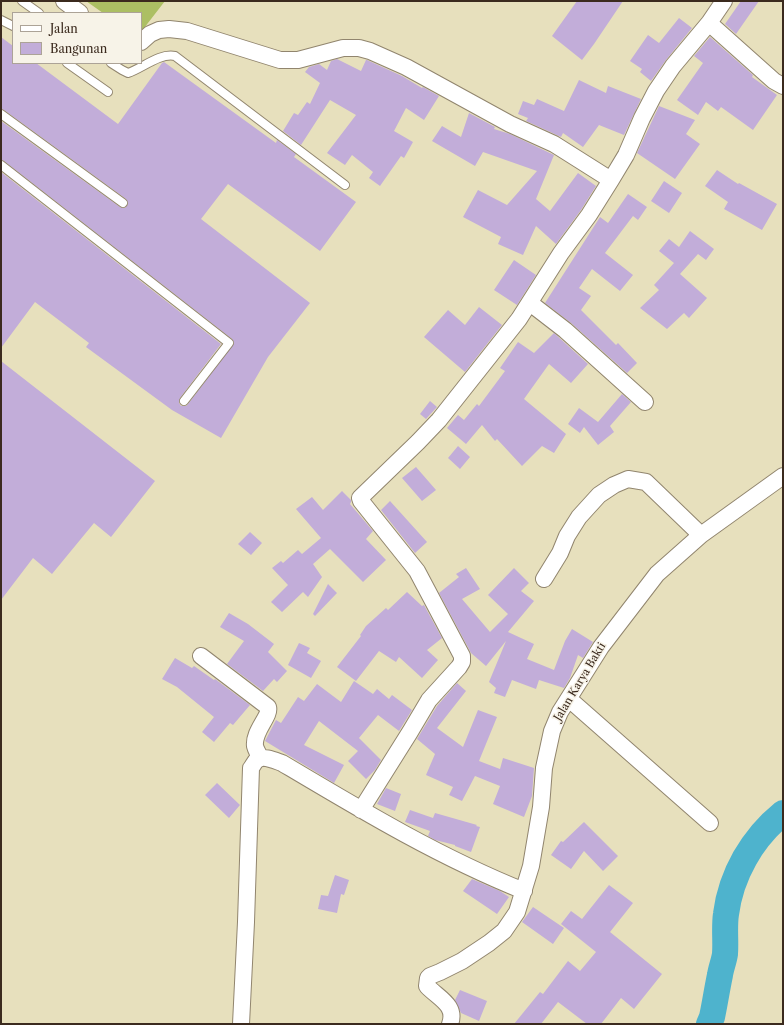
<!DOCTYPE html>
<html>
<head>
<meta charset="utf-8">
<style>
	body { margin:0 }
	#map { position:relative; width:784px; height:1025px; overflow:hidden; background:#e7e0bd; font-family:"Libre Caslon Text",serif }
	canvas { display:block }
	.frame { position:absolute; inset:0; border:2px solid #3b2a1e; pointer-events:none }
	.legend { position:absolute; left:12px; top:12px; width:130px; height:52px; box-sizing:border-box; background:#f7f3e8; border:1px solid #aca397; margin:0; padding:5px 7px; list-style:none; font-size:12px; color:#3b2a1e }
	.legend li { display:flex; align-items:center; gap:8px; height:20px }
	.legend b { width:20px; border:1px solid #aca397 }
</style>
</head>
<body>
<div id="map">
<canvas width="784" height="1025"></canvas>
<div class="frame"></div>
<ul class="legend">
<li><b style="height:5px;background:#fff"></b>Jalan</li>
<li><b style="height:11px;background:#c2add9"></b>Bangunan</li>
</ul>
</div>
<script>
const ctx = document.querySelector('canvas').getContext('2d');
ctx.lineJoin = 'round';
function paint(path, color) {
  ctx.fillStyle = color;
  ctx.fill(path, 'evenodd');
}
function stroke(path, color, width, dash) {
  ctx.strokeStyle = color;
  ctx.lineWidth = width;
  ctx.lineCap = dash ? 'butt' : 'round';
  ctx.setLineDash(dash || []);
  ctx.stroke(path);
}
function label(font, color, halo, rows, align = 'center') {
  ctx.font = font + ' "Libre Caslon Text",serif';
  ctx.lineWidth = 3;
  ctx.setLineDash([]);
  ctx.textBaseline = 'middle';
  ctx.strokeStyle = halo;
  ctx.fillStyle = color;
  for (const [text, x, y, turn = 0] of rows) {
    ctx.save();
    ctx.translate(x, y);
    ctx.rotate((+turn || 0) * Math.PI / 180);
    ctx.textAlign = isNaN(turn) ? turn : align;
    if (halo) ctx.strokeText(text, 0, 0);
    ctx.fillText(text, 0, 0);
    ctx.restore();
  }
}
const green = new Path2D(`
	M86 1H165L141 32V13H103Z`);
const river = new Path2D(`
	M709 1024 712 1017C715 1003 717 989 720 975 721 968 724 961 725 954 726 941 724 927 726 914 731 875 752 838 783 813`);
const building = new Path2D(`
	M577 1H623L594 44 582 60 552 36Z
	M741 1H759L736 34 725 24Z
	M679 18 692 28 666 60 651 81 640 72 642 69 630 61 648 35 659 43Z
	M1 37 13 46V63H36L118 124 162 63 164 62 276 143 277 140 296 154 294 157 356 202 320 251 228 184 201 219 310 303 268 357 221 438 172 410 86 347 89 343 35 302 1 348V172L221 344 180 398 179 403 181 406H186L188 404 234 343 232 339 4 161 1 160V121L120 207 125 208 128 204 126 199 4 110 1 109Z
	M710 37 753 75 752 77 777 95 753 130 721 107 718 111 706 102 698 115 677 100 703 63 694 56Z
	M337 59 361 71 366 60H367L402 76 422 88 423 87 439 96 424 120 406 108 394 131 413 142 404 158 401 156 380 186 369 178 373 172 352 155 345 165 327 153 356 115 330 100 301 145 283 131 294 113 298 115 307 102 310 104 320 83 305 72 309 67 319 64 327 70 331 61Z
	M579 80 606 93 608 86 641 99 624 135 599 125 583 147 563 133 561 137 526 121 528 118 518 114 523 101 534 105 537 99 564 111Z
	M659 106 695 120 686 134 700 144 675 179 637 153Z
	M469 113 495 127 494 129 510 134 554 155 536 199 550 211 578 173 596 186 581 210 556 244 536 226 523 255 498 244 501 237 463 217 478 190 507 205 537 171 483 152 475 166 432 141 442 126 461 137Z
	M717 170 738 184 739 183 777 204 762 230 724 209 728 202 705 186Z
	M664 181 682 193 669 213 651 201Z
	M628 194 647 207 638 220 633 216 605 253 633 275 620 291 592 269 579 288 591 296 581 310 616 345 618 343 637 363 627 373 571 323 545 303 600 217 608 223Z
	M690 231 714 249 706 260 698 254 680 274 707 298 689 318 684 313 667 329 640 308 659 290 654 285 674 263 659 251 669 239 679 247Z
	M514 260 536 275 517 305 494 290Z
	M479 307 502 325 465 372 424 337 448 310 465 325Z
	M554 333 588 364 571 383 549 364 524 399 566 434 554 453 542 446 522 466 497 439 495 441 482 425 466 444 447 428 458 415 464 420 477 404 479 406 505 371 500 368 518 342 534 353Z
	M1 361 155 481 111 537 94 523 52 574 33 558 1 600Z
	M622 394 631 402 610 426 614 432 598 445 584 427 580 433 568 424 579 408 598 422Z
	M430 401 437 407 426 419 420 414Z
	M458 446 470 457 460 469 448 458Z
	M416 467 436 490 422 501 402 478Z
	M342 491 351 500V502L350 504 373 531 366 539 386 560 363 582 330 549 313 564 322 577 308 597 303 592 282 612 271 602 288 585 272 568 281 561 283 563 298 550 302 554 321 538 296 509 312 497 323 510Z
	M390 501 427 542 415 553 381 510Z
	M250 532 262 543 251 555 238 544Z
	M466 568 480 589 462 599 490 632 508 614 488 595 514 568 529 583 521 591 534 601 508 632 534 644 527 659 554 670 565 641 572 629 593 642 583 658 578 655 570 678 564 688 539 680 536 689 512 680 505 697 494 693 496 688 489 682 506 641 486 666 471 653 439 593 459 577 456 574Z
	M328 584 337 593 315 616 313 614Z
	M407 592 422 606 424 605 442 638 427 650 438 660 422 678 399 657 396 662 379 651 356 681 337 667 361 636 360 635 366 626 386 608 388 610Z
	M229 613 248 624 274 644 268 652 287 671 277 682 274 679 263 691 227 664 244 641 220 627Z
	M299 643 310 648 307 653 321 661 311 678 288 665Z
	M175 658 192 668 194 666 214 680 215 679 250 705 233 725 230 723 214 742 202 732 214 717 177 687 162 679Z
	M354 681 373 694 377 689 389 699 392 695 412 710 399 731 378 715 359 738 381 760 375 770 366 779 348 761 358 751 319 721 304 745 344 765 334 783 265 741 276 720 281 723 298 697 304 701 317 684 341 702Z
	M457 683 466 691 437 728 463 747 478 710 497 717 479 761 500 769 503 758 534 768 532 796 524 817 493 804 500 786 475 776 462 801 449 795 453 787 426 775 435 754 417 739 437 706Z
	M217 783 240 805 229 818 205 795Z
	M386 788 401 794 395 811 377 804Z
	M410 810 433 818 435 813 477 825 476 826 480 827 471 852 455 846V845L435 840 428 836 430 831 405 822Z
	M584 822 618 856 603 871 584 851 571 869 551 855 561 841 563 842Z
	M335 875 349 880 344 895 341 894 337 913 318 909 321 895 328 896Z
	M472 879 500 891 509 897 497 914 463 891Z
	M609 885 633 903 610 932 662 974 634 1009 621 998 601 1024H587L558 1002 541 1024H514L540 992 543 994 568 961 580 971 596 952 561 924 571 911 582 919Z
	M533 907 564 928 553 944 522 922Z
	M460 990 487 1001 479 1021 461 1013 455 1000Z`);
const lane = new Path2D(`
	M22 1 39 13
	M1 20 13 26
	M67 63 108 92
	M111 63 122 70 128 73C143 68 159 53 175 56L345 185
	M1 114 123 203
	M1 165 229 343 184 401`);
const street = new Path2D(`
	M64 1 80 13
	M709 23 774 81 783 86
	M141 42 150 34 159 30 169 29 187 31 280 60H298L343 48H359L370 51 406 67 510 124 554 144 611 180
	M530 303 565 330 645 402
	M544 579 560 553 567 536 579 517 599 495 614 485 628 479 646 482 701 535
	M201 656 268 707C271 716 253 731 255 746 256 750 259 755 261 758
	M569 699 710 823
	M361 810 410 732 429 700 459 667 462 662V656L417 571 361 501 360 498 418 442 439 420 519 319 561 253 589 215 611 180 626 155 642 118 656 91 673 66 709 23 724 1
	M241 1024 246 922 251 768C253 766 254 762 257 760 263 755 276 761 282 763 361 810 439 857 524 891
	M450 1024C457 1005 438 998 427 986L428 978 430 976 440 972 462 961 489 943 504 931 517 912 531 866 541 807 544 768 552 731 560 712 601 647 657 574 701 535 783 476`);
const streetNames = [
	["Jalan Karya Bakti",580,682,-59]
];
paint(green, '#acbf63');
stroke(river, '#4eb3cd', 26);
paint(building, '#c2add9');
stroke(lane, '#91856e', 10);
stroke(street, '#91856e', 18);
stroke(lane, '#fff', 8);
stroke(street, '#fff', 16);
label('11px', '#3b2a1e', '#f7f3e8', streetNames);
</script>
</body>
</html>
